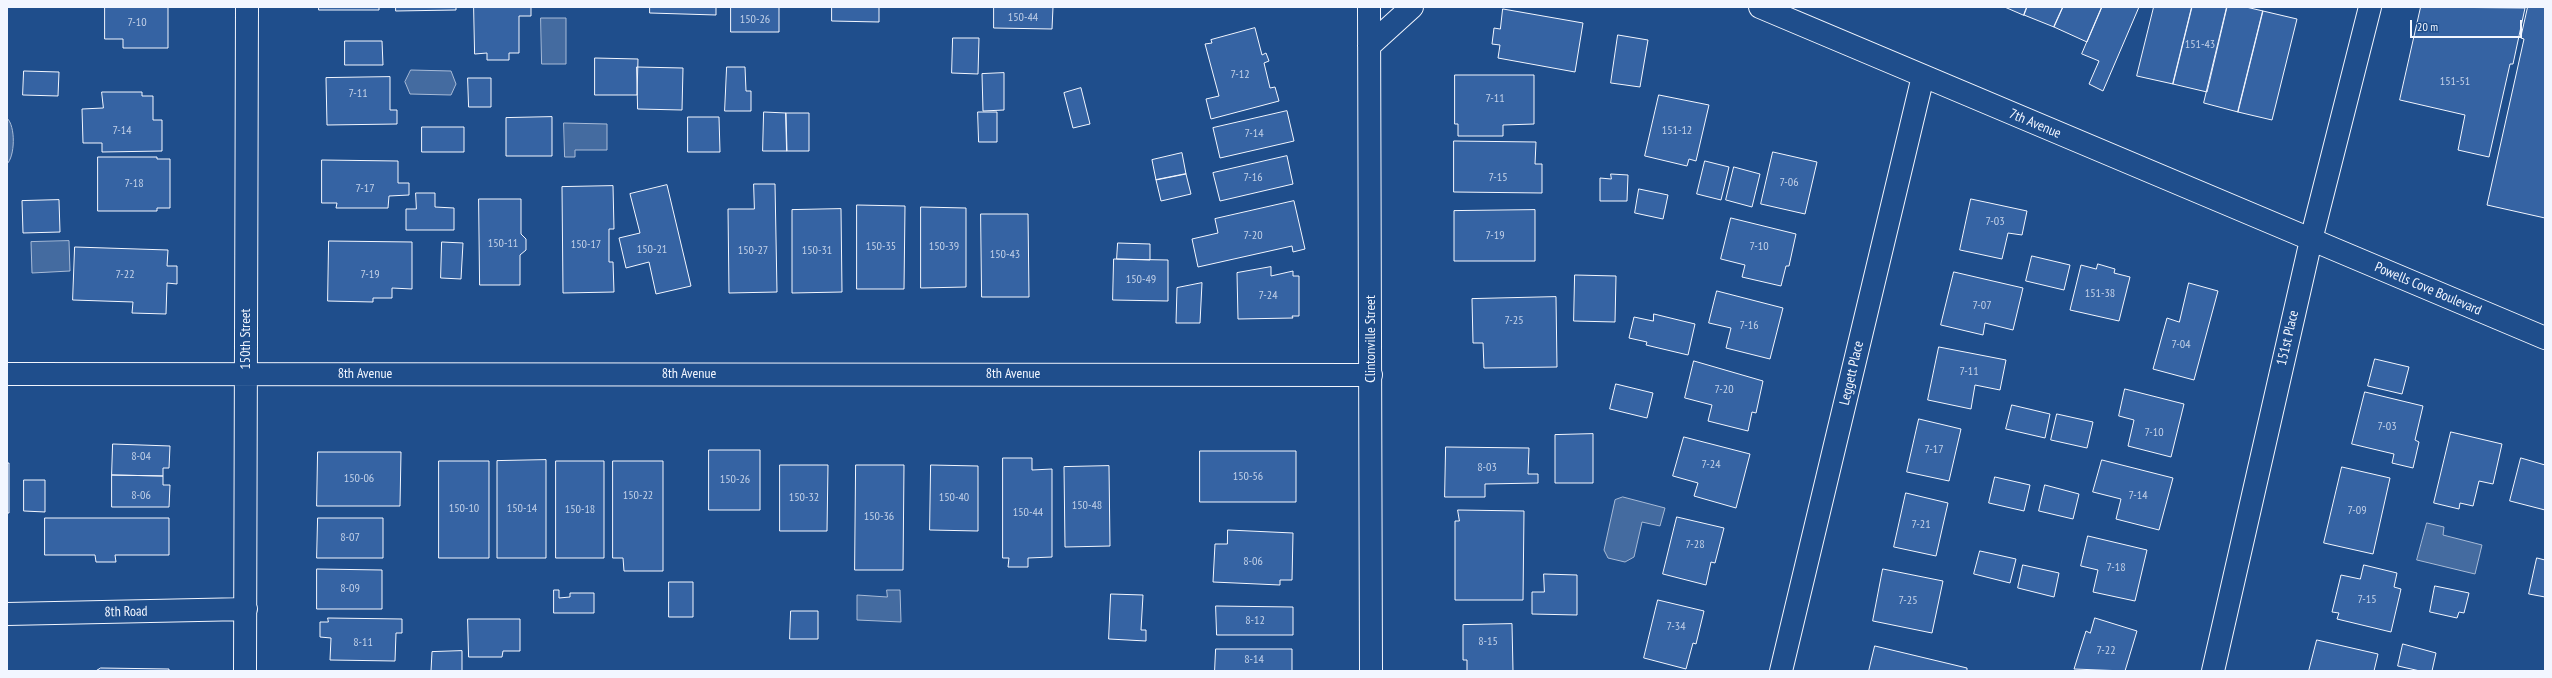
<!DOCTYPE html>
<html>
<head>
<meta charset="utf-8">
<style>
	body { margin:0 }
	#map { position:relative; width:2552px; height:678px; overflow:hidden; background:#1f4e8c; font-family:"PT Sans Narrow",sans-serif }
	canvas { display:block }
	.frame { position:absolute; inset:0; border:8px solid #f2f6ff; pointer-events:none }
	.scale { position:absolute; left:2410px; top:20px; width:112px; height:18px; box-sizing:border-box; border:2px solid #f2f6ff; border-top:0; padding-left:5px; font-size:12px; line-height:14px; white-space:nowrap; color:#f2f6ff; -webkit-text-stroke:3px #1f4e8c; paint-order:stroke }
</style>
</head>
<body>
<div id="map">
<canvas width="2552" height="678"></canvas>
<div class="frame"></div>
<div class="scale">20 m</div>
</div>
<script>
const ctx = document.querySelector('canvas').getContext('2d');
ctx.lineJoin = 'round';
function paint(path, color) {
  ctx.fillStyle = color;
  ctx.fill(path, 'evenodd');
}
function stroke(path, color, width, dash) {
  ctx.strokeStyle = color;
  ctx.lineWidth = width;
  ctx.lineCap = dash ? 'butt' : 'round';
  ctx.setLineDash(dash || []);
  ctx.stroke(path);
}
function label(font, color, halo, rows, align = 'center') {
  ctx.font = font + ' "PT Sans Narrow",sans-serif';
  ctx.lineWidth = 3;
  ctx.setLineDash([]);
  ctx.textBaseline = 'middle';
  ctx.strokeStyle = halo;
  ctx.fillStyle = color;
  for (const [text, x, y, turn = 0] of rows) {
    ctx.save();
    ctx.translate(x, y);
    ctx.rotate((+turn || 0) * Math.PI / 180);
    ctx.textAlign = isNaN(turn) ? turn : align;
    if (halo) ctx.strokeText(text, 0, 0);
    ctx.fillText(text, 0, 0);
    ctx.restore();
  }
}
const water = new Path2D(`
	M541 18H566V64H542Z
	M411 70 451 71 456 84 451 95 410 94 405 82Z
	M7 118C16 126 15 157 7 164Z
	M564 123 607 124V150H575V157H565Z
	M69 241 70 271 32 273 31 242Z
	M1623 497 1665 508 1660 526 1642 522 1634 557 1625 562 1608 558 1604 550 1615 500Z
	M2427 523 2444 527 2443 535 2482 545 2475 574 2417 560Z
	M887 590H900L901 622 857 620V595L887 597Z`);
const building = new Path2D(`
	M105 7H168V48H123V39H105Z
	M319 7H379V10H319Z
	M396 7H456V10L396 11Z
	M474 7H531V16H519V53H509V60H487V53L475 54Z
	M650 7H716V15L650 13Z
	M731 7H779V32H731Z
	M832 7H879V22L832 21Z
	M994 7H1053L1052 29 994 28Z
	M2005 7H2027L2024 15Z
	M2027 7H2063L2054 27 2024 15Z
	M2063 7H2102L2087 42 2054 27Z
	M2102 7H2139L2103 91 2089 84 2099 61 2082 54Z
	M2154 7H2192L2173 84 2137 76Z
	M2192 7H2227L2207 92 2173 84Z
	M2227 7H2246L2263 11 2238 112 2204 103Z
	M2421 7 2525 8 2513 64H2510L2489 157 2458 150 2465 115 2400 100Z
	M2528 7H2545V218L2487 205 2524 39 2521 38Z
	M1503 9 1583 23 1575 72 1498 58 1500 45 1492 44 1494 28 1500 29Z
	M2263 11 2297 19 2272 120 2238 112Z
	M1255 28 1262 55 1266 53 1269 61 1264 63 1270 88 1275 87 1279 101 1211 119 1206 99 1219 96 1205 44 1212 43 1211 40Z
	M1618 35 1648 40 1640 87 1611 83Z
	M953 38H979L978 74 952 73Z
	M345 41H382L383 65H345Z
	M595 58 638 59 637 95H595Z
	M637 67 683 68 682 110 638 109Z
	M727 67H745L746 91H751V111H725Z
	M24 71 59 72 58 96 23 95Z
	M1004 73V110L983 111 982 74Z
	M1455 75H1534V124L1503 125V136H1458V124H1455Z
	M390 77V110H397V124L327 125 326 78Z
	M468 78H491V107H469Z
	M1081 88 1090 124 1073 128 1064 93Z
	M102 92H142V96H153V120H162V151L102 152V143H83L82 109 103 108Z
	M1659 95 1709 105 1696 161 1689 159 1687 166 1645 156Z
	M1287 111 1294 141 1220 158 1213 128Z
	M764 112 786 113 787 151H763Z
	M978 112H997V142H979Z
	M786 113H809V151H787Z
	M552 117V156H506V118Z
	M688 117H719L720 152H688Z
	M422 127H464V152H422Z
	M1454 141 1536 142 1535 164H1542V193L1454 192Z
	M1773 152 1817 162 1805 214 1761 204Z
	M1182 153 1186 174 1156 180 1152 160Z
	M1287 156 1293 184 1220 201 1213 173Z
	M98 157H157V159H170V208H157V211H98Z
	M322 160 398 161V183H409V195L389 196 388 208H336L337 203H322Z
	M1705 161 1729 167 1721 200 1697 194Z
	M1734 167 1760 174 1752 207 1726 200Z
	M1186 174 1191 194 1161 201 1156 180Z
	M1611 174 1628 175 1627 201H1600V178L1611 179Z
	M754 184H775L777 292 729 293 728 209H754Z
	M667 185 691 286 656 294 649 262 626 268 619 238 640 233 630 194Z
	M613 186 614 229H609V262H613L614 292 563 293 562 187Z
	M1639 189 1668 195 1663 219 1635 213Z
	M416 193H435V207L454 208V230H406V209H416Z
	M479 199H521V234L526 239V250L520 255V285H480Z
	M1971 199 2027 211 2022 235 2008 233 2002 259 1960 250Z
	M59 200 60 232 23 233 22 201Z
	M1294 201 1305 249 1293 252 1292 246 1198 267 1192 239 1218 233 1215 219Z
	M857 205 905 206 904 289H857Z
	M921 207 966 208V287L921 288Z
	M841 209 842 292 792 293V210Z
	M1535 210V261H1454V211Z
	M981 214H1028L1029 297H982Z
	M1731 218 1796 234 1789 266H1786L1781 286 1742 277 1745 265 1721 259Z
	M329 241 412 242V289L392 288V298H373V302L328 301Z
	M442 242 463 243 461 279 441 278Z
	M1118 243 1150 244V260L1117 259Z
	M75 247 168 250 167 266H177V284L167 283 166 314 132 313 133 302 73 300Z
	M2032 256 2070 265 2064 290 2026 281Z
	M1114 259 1168 260V301L1113 300Z
	M2098 264 2115 269 2114 273 2130 277 2119 321 2070 310 2081 265 2096 269Z
	M1271 267V276L1293 271V276H1299V316H1292L1293 318 1238 319 1237 273Z
	M1954 272 2023 288 2013 330 1985 323 1983 335 1941 325Z
	M1575 275 1616 276 1615 322 1574 321Z
	M1202 283 1200 323H1176L1177 288Z
	M2189 283 2218 291 2194 380 2153 369 2167 318 2179 322Z
	M1717 291 1783 308 1770 359 1726 348 1731 328 1709 323Z
	M1556 297 1557 367 1484 368 1483 343H1473L1472 299Z
	M1654 314 1695 324 1688 355 1646 345 1647 342 1629 338 1634 317 1653 321Z
	M1939 347 2006 360 2000 390 1975 385 1971 409 1928 400Z
	M2375 359 2409 367 2402 394 2368 386Z
	M1694 361 1763 381 1756 413 1752 412 1748 431 1708 421 1712 405 1685 398Z
	M1616 384 1653 393 1647 418 1610 409Z
	M2125 389 2184 404 2171 457 2128 446 2134 420 2119 416Z
	M2365 392 2423 406 2415 440 2419 442 2413 468 2392 463 2394 454 2352 444Z
	M2012 405 2050 414 2045 438 2006 429Z
	M2057 414 2093 422 2087 448 2051 440Z
	M1919 419 1961 429 1949 481 1907 472Z
	M2451 432 2502 444 2493 484 2479 481 2473 506 2460 503 2459 509 2434 503Z
	M1593 434V483H1555V435Z
	M1684 437 1750 454 1736 508 1694 496 1698 483 1673 476Z
	M113 444 170 446 169 468H163V476L112 475Z
	M1446 447 1529 448 1528 474H1538V483L1485 484V497H1445Z
	M709 450H760V510H709Z
	M1200 451H1296V502H1200Z
	M318 452H401L400 506H317Z
	M1003 458H1032V470L1052 469V557L1028 558V567H1008L1009 558H1003Z
	M2521 458 2545 465V510L2510 501Z
	M546 460V558H497V461Z
	M2102 460 2173 478 2159 530 2116 519 2121 499 2093 492Z
	M439 461H489V558H439Z
	M556 461H604V558H556Z
	M613 461H663V571H624L623 558H613Z
	M7 463H9V513H7Z
	M780 465H828L827 531H780Z
	M856 465H904L903 570H855Z
	M931 465 978 466V531L930 530Z
	M1109 466 1110 546 1065 547 1064 467Z
	M2342 467 2390 478 2373 554 2324 543Z
	M112 475 163 476V485H170L169 507H112Z
	M1995 477 2030 485 2024 511 1989 503Z
	M24 480H45V512L24 511Z
	M2045 485 2079 494 2073 519 2039 511Z
	M1906 493 1948 503 1936 556 1894 547Z
	M1458 510 1524 511 1523 600H1455V521H1459Z
	M1677 517 1724 528 1715 563 1711 562 1706 585 1663 574Z
	M45 518H169V555H115L116 562H96L95 555H45Z
	M318 518H383V558H317Z
	M1228 530 1293 533 1292 580H1280V585L1213 582 1215 544H1227Z
	M2088 536 2147 550 2135 601 2093 592 2098 570 2081 566Z
	M1980 551 2016 559 2010 583 1974 574Z
	M2537 558 2545 560V597L2529 594Z
	M2023 565 2059 573 2054 597 2018 588Z
	M2364 565 2397 573 2394 587 2401 589 2391 632 2337 619 2339 613 2332 612 2341 575 2360 579Z
	M317 569 382 570V609H317Z
	M1883 569 1943 581 1932 633 1873 621Z
	M1544 574 1577 575V615L1532 614V592H1544Z
	M669 582H693V617H669Z
	M2435 586 2469 593 2464 613 2459 612 2457 618 2430 612Z
	M554 590H559V598L570 597V593H594V613H554Z
	M1111 594 1143 595 1141 630H1146V641L1109 639Z
	M1658 600 1704 611 1696 644 1693 643 1686 669 1644 658Z
	M1216 606 1293 607V635H1217Z
	M791 611H818V639H790Z
	M328 618 402 619V633H396L395 661 330 660 331 638 320 637V622H328Z
	M2095 618 2137 631 2125 671 2074 669 2086 631 2090 633Z
	M468 619H520V651H503L502 657H469Z
	M1512 624 1513 671H1467V660H1463V625Z
	M2317 640 2378 654 2374 671H2309Z
	M2403 644 2436 653 2432 671H2420L2398 666Z
	M1875 646 1967 668V671H1869Z
	M1216 649H1292V671H1215Z
	M462 651V671H431L432 652Z
	M101 668 169 669V671H96Z`);
const minor = new Path2D(`
	M1369 7 1371 671
	M1760 7 2545 338
	M1369 46 1412 7
	M7 374 1371 375
	M7 614 246 609
	M245 671 247 7
	M1781 671 1923 76
	M2213 671 2311 240 2370 7`);
const numberNames = [
	["150-44",1023,18],
	["150-26",755,20],
	["7-10",137,23],
	["151-43",2200,45],
	["7-12",1240,75],
	["151-51",2455,82],
	["7-11",358,94],
	["7-11",1495,99],
	["7-14",122,131],
	["151-12",1677,131],
	["7-14",1254,134],
	["7-16",1253,178],
	["7-15",1498,178],
	["7-06",1789,183],
	["7-18",134,184],
	["7-17",365,189],
	["7-03",1995,222],
	["7-20",1253,236],
	["7-19",1495,236],
	["150-11",503,244],
	["150-17",586,245],
	["150-35",881,247],
	["150-39",944,247],
	["7-10",1759,247],
	["150-21",652,250],
	["150-27",753,251],
	["150-31",817,251],
	["150-43",1005,255],
	["7-22",125,275],
	["7-19",370,275],
	["150-49",1141,280],
	["151-38",2100,294],
	["7-24",1268,296],
	["7-07",1982,306],
	["7-25",1514,321],
	["7-16",1749,326],
	["7-04",2181,345],
	["7-11",1969,372],
	["7-20",1724,390],
	["7-03",2387,427],
	["7-10",2154,433],
	["7-17",1934,450],
	["8-04",141,457],
	["7-24",1711,465],
	["8-03",1487,468],
	["150-56",1248,477],
	["150-06",359,479],
	["150-26",735,480],
	["8-06",141,496],
	["150-22",638,496],
	["7-14",2138,496],
	["150-32",804,498],
	["150-40",954,498],
	["150-48",1087,506],
	["150-10",464,509],
	["150-14",522,509],
	["150-18",580,510],
	["7-09",2357,511],
	["150-44",1028,513],
	["150-36",879,517],
	["7-21",1921,525],
	["8-07",350,538],
	["7-28",1695,545],
	["8-06",1253,562],
	["7-18",2116,568],
	["8-09",350,589],
	["7-15",2367,600],
	["7-25",1908,601],
	["8-12",1255,621],
	["7-34",1676,627],
	["8-15",1488,642],
	["8-11",363,643],
	["7-22",2106,651],
	["8-14",1254,660]
];
const streetNames = [
	["7th Avenue",2035,124,23],
	["Powells Cove Boulevard",2428,289,23],
	["151st Place",2288,338,-77],
	["150th Street",246,339,-90],
	["Clintonville Street",1371,339,-90],
	["Leggett Place",1852,373,-77],
	["8th Avenue",365,374],
	["8th Avenue",689,374],
	["8th Avenue",1013,374],
	["8th Road",126,612,-1]
];
paint(water, '#446ba0');
stroke(water, '#a8bbd7', 1);
paint(building, '#3563a3');
stroke(building, '#f2f6ff', 1);
stroke(minor, '#f2f6ff', 24);
stroke(minor, '#1f4e8c', 22);
label('12px', '#c3d1e8', null, numberNames);
label('14px', '#f2f6ff', '#1f4e8c', streetNames);
</script>
</body>
</html>
